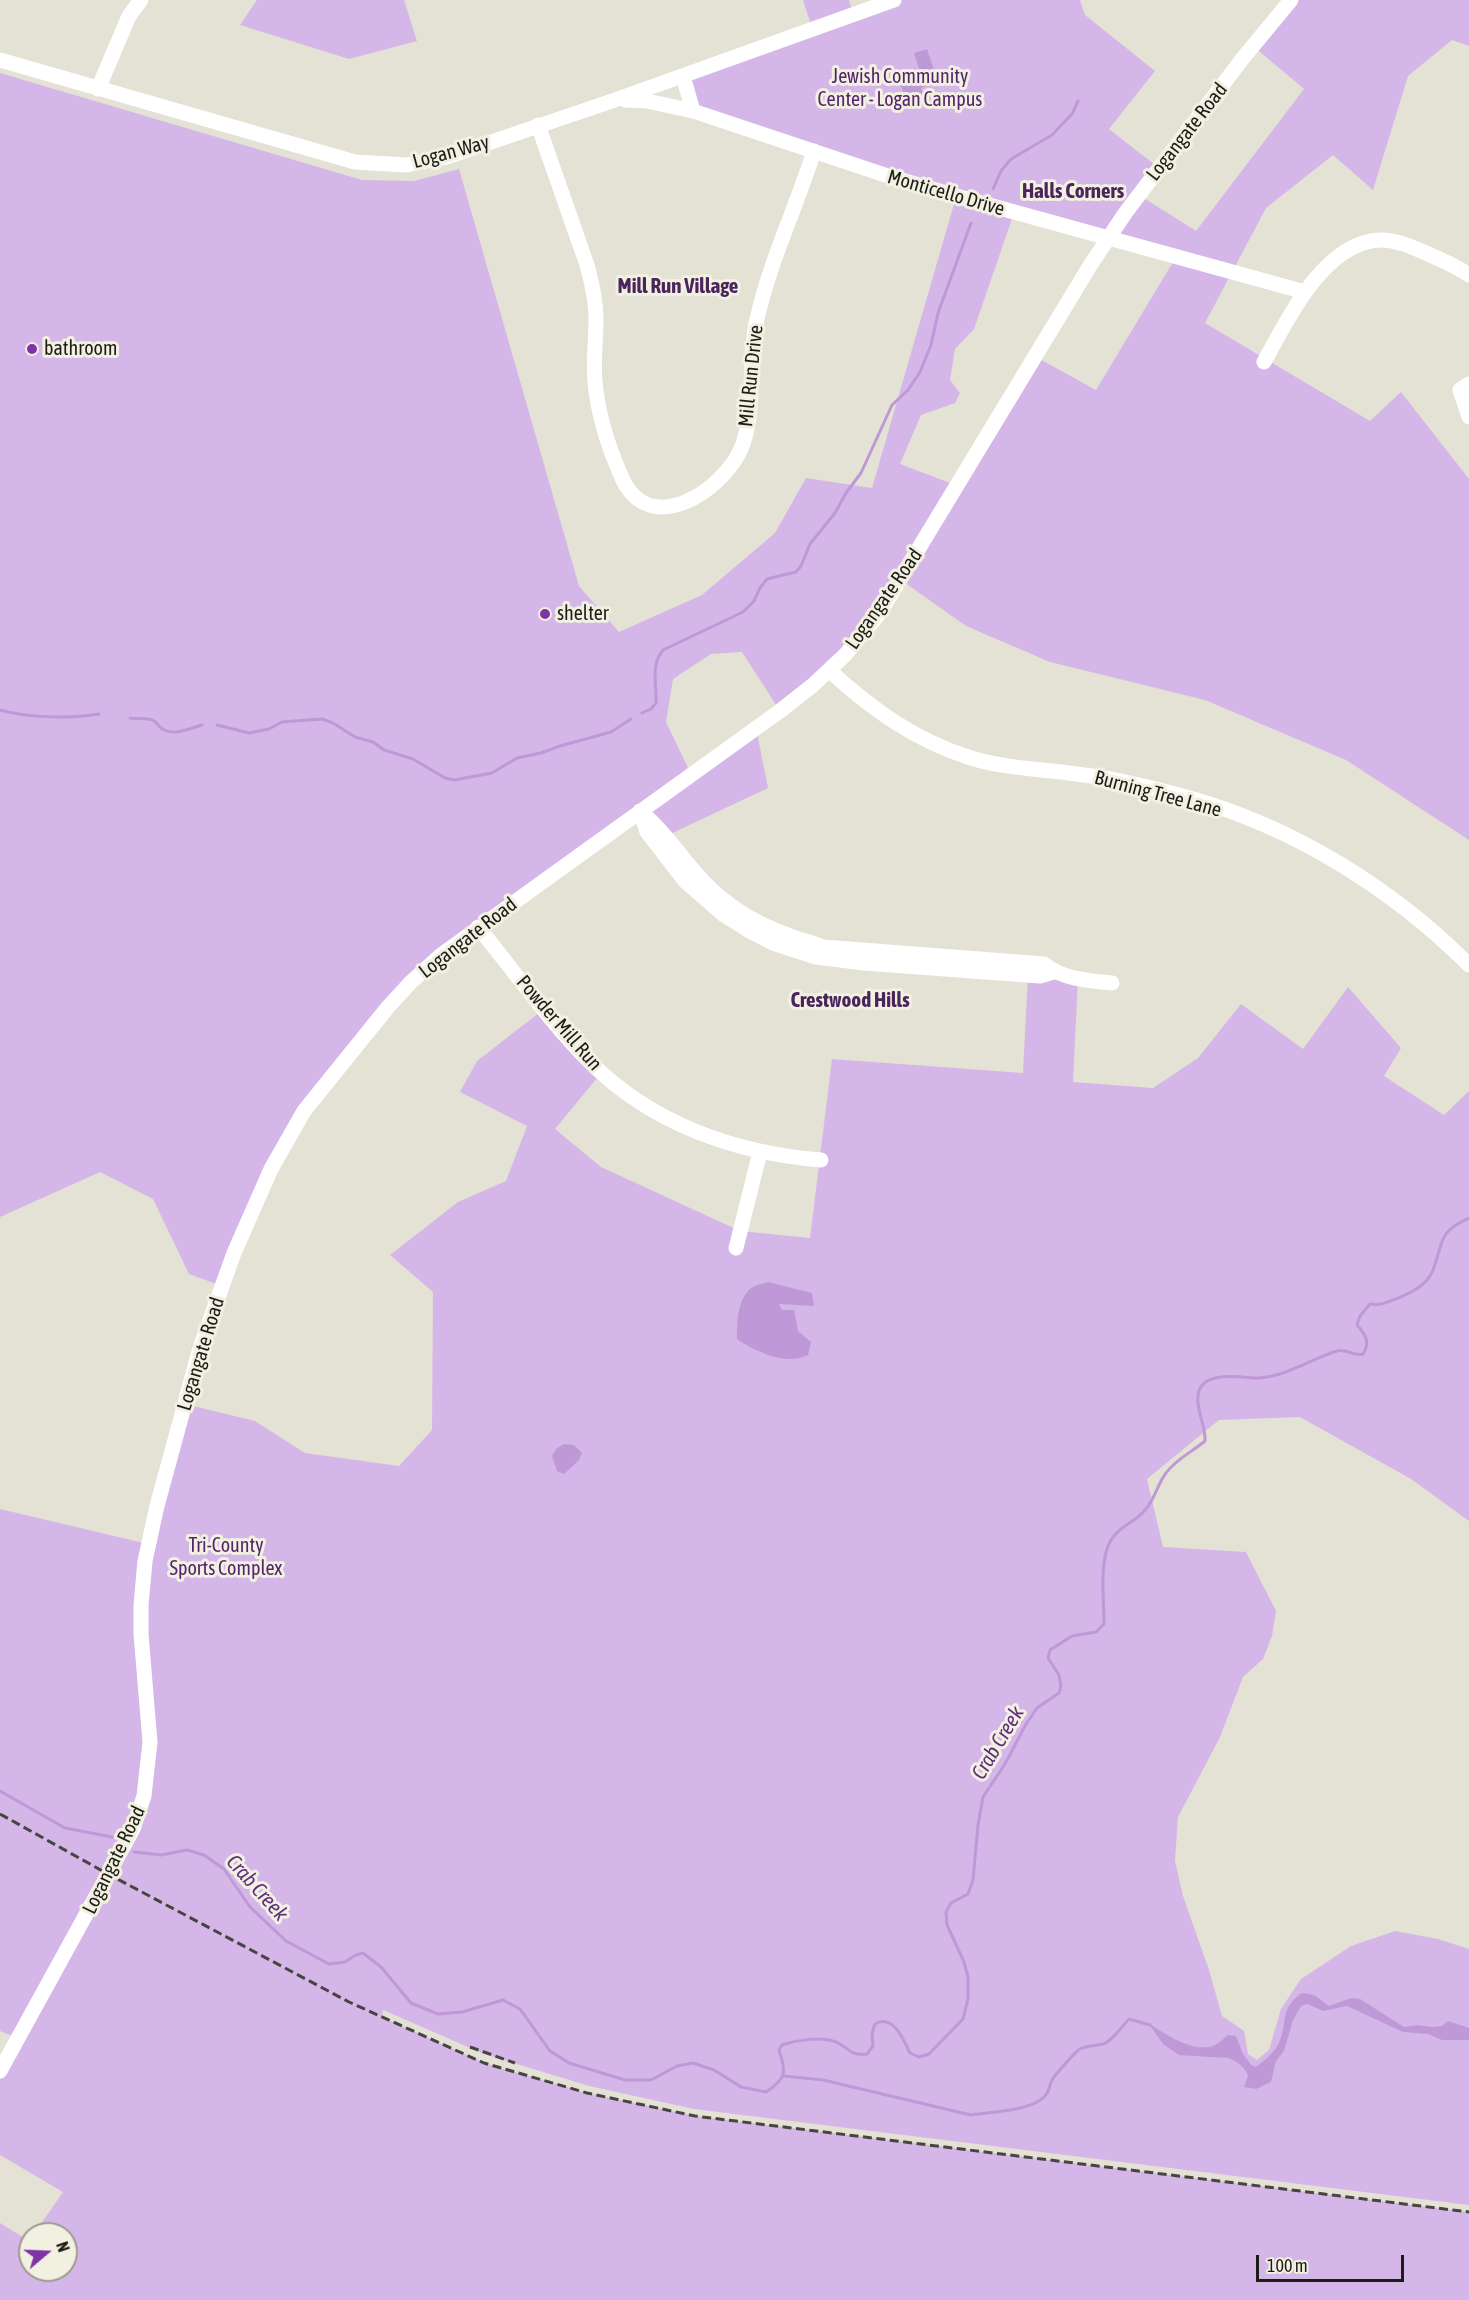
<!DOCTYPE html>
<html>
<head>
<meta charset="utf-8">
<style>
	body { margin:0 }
	#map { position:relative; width:1469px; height:2300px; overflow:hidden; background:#e4e2d4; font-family:"Asap Condensed",sans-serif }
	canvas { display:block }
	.north { position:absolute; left:18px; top:2222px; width:60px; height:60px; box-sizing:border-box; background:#f2f0e1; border:2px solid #9d9b90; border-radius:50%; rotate:71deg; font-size:16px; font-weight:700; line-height:24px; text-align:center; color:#1d1c17 }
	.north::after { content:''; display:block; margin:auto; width:21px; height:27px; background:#7f33a5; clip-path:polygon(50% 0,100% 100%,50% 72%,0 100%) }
	.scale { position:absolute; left:1256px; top:2255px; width:148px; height:27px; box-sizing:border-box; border:3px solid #1d1c17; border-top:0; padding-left:8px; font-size:18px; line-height:21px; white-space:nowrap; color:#1d1c17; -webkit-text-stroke:4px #f2f0e1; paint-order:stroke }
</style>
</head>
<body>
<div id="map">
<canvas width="1469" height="2300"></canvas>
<div class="north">N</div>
<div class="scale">100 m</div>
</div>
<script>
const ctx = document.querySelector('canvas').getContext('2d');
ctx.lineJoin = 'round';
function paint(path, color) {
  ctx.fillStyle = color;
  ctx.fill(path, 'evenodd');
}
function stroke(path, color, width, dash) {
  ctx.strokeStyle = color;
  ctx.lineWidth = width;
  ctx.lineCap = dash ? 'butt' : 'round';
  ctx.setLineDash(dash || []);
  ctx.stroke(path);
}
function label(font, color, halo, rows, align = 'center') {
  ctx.font = font + ' "Asap Condensed",sans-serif';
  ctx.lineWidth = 6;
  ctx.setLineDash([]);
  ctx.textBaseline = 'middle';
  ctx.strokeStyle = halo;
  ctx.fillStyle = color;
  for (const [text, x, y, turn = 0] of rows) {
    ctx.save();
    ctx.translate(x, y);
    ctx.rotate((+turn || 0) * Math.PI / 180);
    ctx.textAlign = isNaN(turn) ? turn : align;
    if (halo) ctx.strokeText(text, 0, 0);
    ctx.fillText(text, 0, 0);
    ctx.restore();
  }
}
const green = new Path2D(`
	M257 0H404L417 41 349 59 240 25Z
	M803 0H849L853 14 894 0H1080L1085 15 1155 71 1109 129 1159 168 1139 195 1196 231 1304 89 1253 46 1291 0H1469V46L1452 40 1408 76 1373 190 1333 155 1266 208 1205 323 1370 421 1401 392 1469 479V840L1346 760 1205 700 1050 662 966 626 901 580 879 614 780 711 742 652 711 654 673 679 666 722 691 774 756 728 768 788 666 836 640 811 441 955 304 1111 222 1286 189 1274 153 1199 100 1172 0 1217V73L362 180 414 181 459 169 579 586 619 632 702 595 775 533 806 478 872 488 956 197 693 111 683 76 812 28ZM1014 213 1176 257 1096 390 1036 357 958 486 900 464 921 415 955 403 960 393 950 380 955 349 974 329Z
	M1028 975 1078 978 1073 1082 1153 1088 1198 1058 1241 1004 1303 1049 1348 987 1401 1048 1384 1076 1444 1115 1469 1091V1521L1411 1479 1300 1417 1219 1420 1147 1479 1163 1547 1246 1552 1276 1611 1272 1636 1263 1659 1243 1677 1220 1737 1178 1817 1175 1861 1183 1896 1209 1970 1222 2016 1244 2031 1248 2054 1257 2060 1269 2050 1281 2009 1301 1979 1351 1946 1395 1931 1438 1939 1469 1949V2205L694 2109 589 2086 484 2054 383 2010 382 2017 484 2063 587 2093 695 2116 1469 2212V2300H0V2223L29 2241 30 2240V2270H66V2234H34L63 2192 0 2155V2071L18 2038 0 2031V1509L148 1544 185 1404 255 1421 305 1453 399 1466 432 1430 433 1292 390 1255 458 1202 506 1181 527 1126 460 1092 477 1061 544 1009 602 1072 555 1129 601 1167 740 1231 810 1238 832 1059 1023 1073Z`);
const water = new Path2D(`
	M927 49 938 81 921 88 926 103 909 109 898 77 919 69 914 53Z
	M768 1282 812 1293 814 1306 779 1304 782 1310H794L798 1331 811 1342 808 1355C786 1366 756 1352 737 1339 737 1323 737 1301 750 1289 754 1285 762 1284 768 1282Z
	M564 1444 574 1445 582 1453 579 1460 564 1474 557 1471 552 1456 557 1448Z
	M1302 1993 1314 1995 1329 2006 1351 1998 1360 1999 1404 2027 1418 2025 1432 2027 1442 2026 1448 2021 1469 2028V2040H1442L1428 2034 1403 2032 1347 2006 1323 2011 1307 2004 1301 2006 1293 2020 1284 2051 1276 2061 1271 2082 1256 2089 1244 2087 1248 2076C1244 2066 1238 2062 1228 2058L1179 2055 1163 2044 1148 2023C1164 2033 1188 2050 1208 2047 1217 2046 1222 2040 1228 2035L1236 2036 1243 2054 1252 2066 1256 2067C1264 2061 1275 2052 1279 2043 1288 2022 1279 2009 1302 1993Z`);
const stream = new Path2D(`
	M993 189 1001 171 1011 159 1052 135 1072 114 1078 101
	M0 710C28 718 71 719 99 714
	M642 713 651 709 656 703C657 684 650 666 663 650L743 612 754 601 760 588 767 579 796 572 801 566 810 544 835 513 846 493 861 473 892 405 908 390 920 372 931 345 938 313 971 223
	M130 718C136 719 143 718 149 719 156 720 156 723 160 727 172 738 190 728 202 725
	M217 725 249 733 269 729 282 722 322 719 333 723 355 737 373 742 384 750 413 759 445 778 454 780 492 773 517 758 541 753 560 746 611 732 631 719
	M0 1791 65 1828 112 1837
	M134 1852 161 1855 187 1850 204 1855 224 1869 250 1907 286 1941 329 1964 345 1962 356 1955 363 1953 381 1967 411 2003 438 2014 462 2012 503 2000 520 2009 550 2051 569 2063 625 2080H651L677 2066 693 2063 714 2070 741 2087 766 2092C787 2078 786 2073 779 2050L782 2045C797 2040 821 2036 836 2042 850 2048 849 2056 867 2054L873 2046 872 2033 875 2024C893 2013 904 2040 910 2053L919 2057 929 2054 963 2019 968 1999V1977L964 1962 947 1925 946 1912 951 1903 968 1894 973 1880 978 1825 983 1797 1005 1764 1026 1724 1037 1708 1059 1693 1061 1686 1059 1675 1048 1658 1050 1650 1072 1636 1096 1632 1104 1624C1104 1600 1100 1572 1107 1549 1114 1527 1134 1524 1145 1510 1155 1499 1157 1485 1166 1473 1176 1459 1192 1452 1205 1441 1206 1425 1194 1406 1199 1391 1206 1370 1243 1378 1258 1378 1285 1377 1311 1359 1337 1351 1346 1348 1354 1357 1363 1354 1371 1342 1365 1334 1357 1325L1360 1316 1370 1304C1378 1306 1385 1303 1393 1300 1409 1294 1427 1286 1433 1270 1444 1242 1437 1232 1469 1218
	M784 2076 823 2080 971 2115C991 2112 1032 2111 1045 2096 1050 2091 1049 2085 1052 2080 1054 2076 1077 2050 1080 2049 1087 2045 1096 2046 1103 2044 1114 2040 1121 2027 1129 2019L1150 2025`);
const minor = new Path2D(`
	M0 60 355 162 406 165 447 157 615 100 894 0
	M683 76 693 111
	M98 89 129 16 141 0
	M625 100 647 101 693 111 888 176 956 196 1305 292
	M538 125 587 265C592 283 596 300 596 319 596 340 593 361 595 382 598 415 609 449 622 478 650 539 722 491 741 449 757 411 747 360 757 319 770 261 796 208 814 151
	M1264 362C1288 319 1326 238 1384 240 1400 241 1414 248 1428 254 1442 260 1456 266 1469 275
	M1469 384 1460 390 1469 417
	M829 670C871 709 916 741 971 758 1007 769 1046 769 1084 775 1118 779 1153 788 1186 797 1292 826 1392 888 1469 965
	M640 811C666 832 682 860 705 883 728 907 757 924 788 935 799 940 812 942 823 947L1044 964C1062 979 1089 981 1112 983
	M640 811 647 832 685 881 724 915 748 930 773 943 816 957 864 963 1040 976 1053 972
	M478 927C515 972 549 1021 590 1062 652 1124 735 1153 821 1160
	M736 1248 760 1152
	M0 2071 133 1829 144 1796 150 1742 141 1634V1605L145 1561 157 1506 200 1348 234 1253 271 1169 304 1111 388 1007 411 982 441 955 780 711 813 685 845 655 879 614 1091 264 1126 212 1243 58 1291 0`);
const rail = new Path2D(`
	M0 1814 108 1874 349 2002 484 2063 587 2093 695 2116 1469 2212
	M470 2047 515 2063`);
const markers = [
	[32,349,6,"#7f33a5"],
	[545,614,6,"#7f33a5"]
];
const parkNames = [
	["Jewish Community",900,77],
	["Center - Logan Campus",900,100],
	["Tri-County",226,1546],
	["Sports Complex",226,1569]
];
const streetNames = [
	["Logangate Road",1187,132,-52],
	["Logan Way",451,152,-15],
	["Monticello Drive",946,193,16],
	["Mill Run Drive",751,376,-84],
	["Logangate Road",884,599,-55],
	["Burning Tree Lane",1158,794,15],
	["Logangate Road",468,938,-38],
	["Powder Mill Run",559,1023,49],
	["Logangate Road",201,1354,-73],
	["Logangate Road",114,1860,-64]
];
const poiNames = [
	["bathroom",44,349],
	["shelter",557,614]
];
const neighbourhoodNames = [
	["Halls Corners",1073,191],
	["Mill Run Village",678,286],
	["Crestwood Hills",850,1000]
];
const waterNames = [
	["Crab Creek",998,1743,-59],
	["Crab Creek",257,1888,48]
];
paint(green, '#d5b6e9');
paint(water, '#bf98d8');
stroke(stream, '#bf98d8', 3);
stroke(minor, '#fff', 15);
stroke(rail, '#46453e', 3, [9, 4.5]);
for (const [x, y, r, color] of markers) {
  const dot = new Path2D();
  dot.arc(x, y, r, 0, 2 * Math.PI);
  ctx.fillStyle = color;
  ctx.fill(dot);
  stroke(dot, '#f2f0e1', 2);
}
label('20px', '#55246e', '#f2f0e1', parkNames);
label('20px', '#1d1c17', '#f2f0e1', streetNames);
label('20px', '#1d1c17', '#f2f0e1', poiNames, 'left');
label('bold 21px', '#49255c', '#f2f0e1', neighbourhoodNames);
label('italic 21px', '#602f7b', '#f2f0e1', waterNames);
</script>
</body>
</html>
